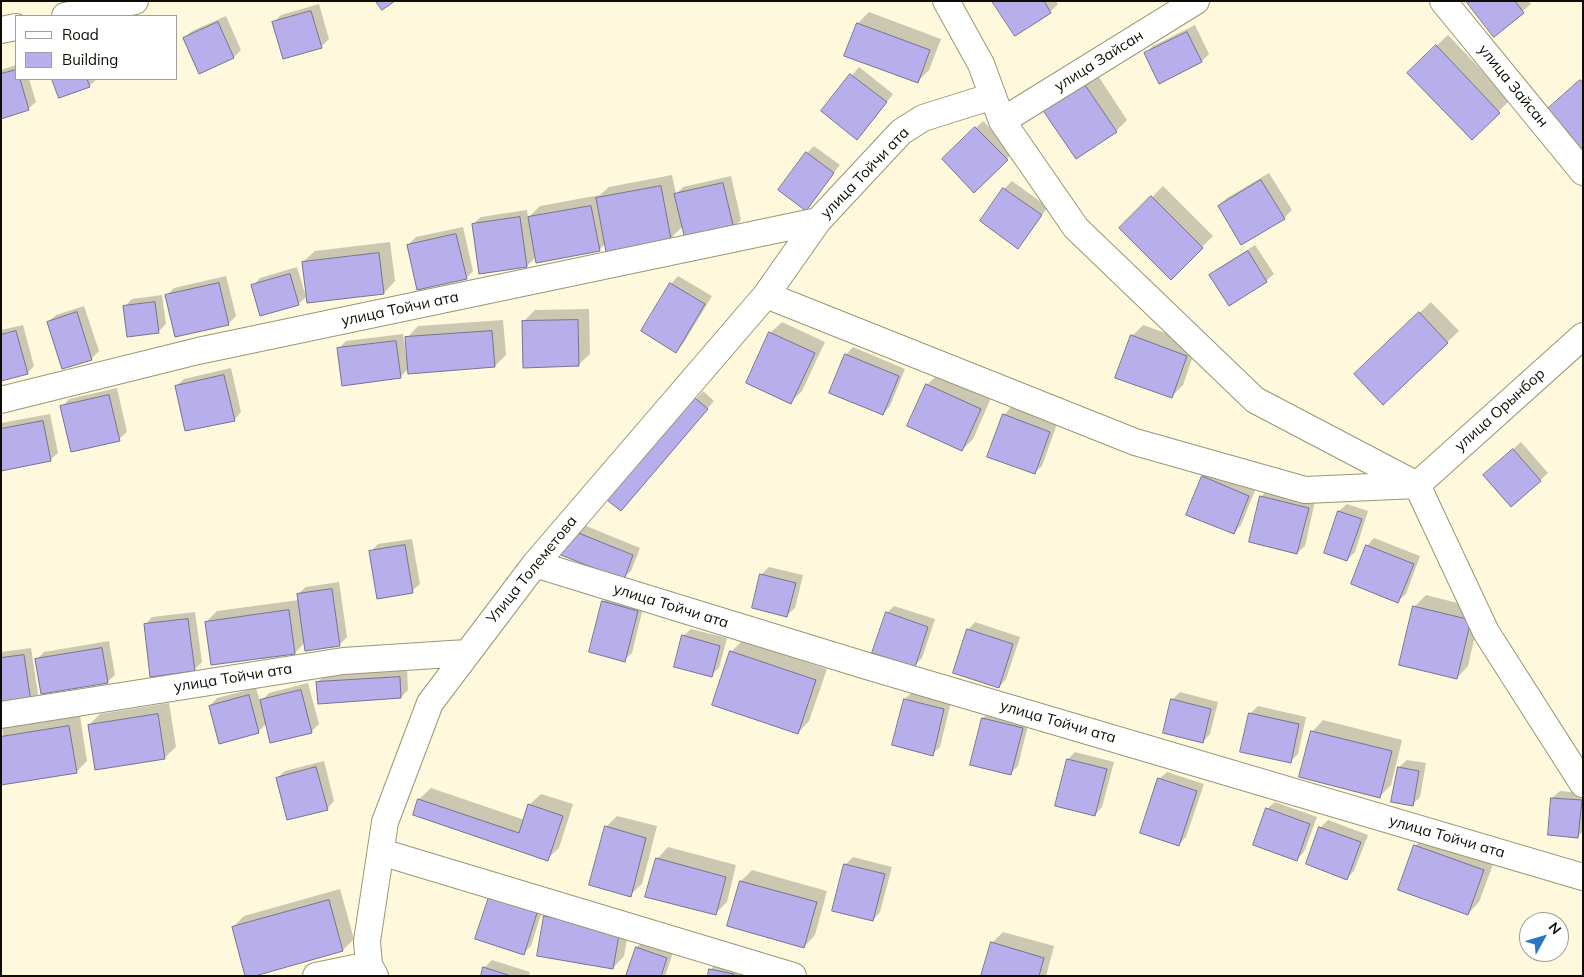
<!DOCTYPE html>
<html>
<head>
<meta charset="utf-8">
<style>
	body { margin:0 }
	#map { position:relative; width:1584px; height:977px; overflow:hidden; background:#fef9dd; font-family:Mulish,sans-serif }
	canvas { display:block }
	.frame { position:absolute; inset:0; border:2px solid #0f0d03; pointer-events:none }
	.legend { position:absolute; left:15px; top:15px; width:162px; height:65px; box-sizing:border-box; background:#fff; border:1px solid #9f9e9a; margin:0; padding:6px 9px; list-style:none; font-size:15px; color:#0f0d03 }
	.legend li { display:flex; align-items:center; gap:10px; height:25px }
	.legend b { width:25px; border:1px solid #9f9e9a }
	.north { position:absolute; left:1519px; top:912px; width:50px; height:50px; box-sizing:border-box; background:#fff; border:1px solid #9f9e9a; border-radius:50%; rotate:51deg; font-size:14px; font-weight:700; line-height:20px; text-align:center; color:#0f0d03 }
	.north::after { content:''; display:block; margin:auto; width:18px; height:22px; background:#2a74c4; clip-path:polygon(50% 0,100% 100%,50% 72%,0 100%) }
</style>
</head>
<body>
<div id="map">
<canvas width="1584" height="977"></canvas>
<div class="frame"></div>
<ul class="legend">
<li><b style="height:6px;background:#fff"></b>Road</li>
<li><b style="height:14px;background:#b8aeeb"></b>Building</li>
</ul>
<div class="north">N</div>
</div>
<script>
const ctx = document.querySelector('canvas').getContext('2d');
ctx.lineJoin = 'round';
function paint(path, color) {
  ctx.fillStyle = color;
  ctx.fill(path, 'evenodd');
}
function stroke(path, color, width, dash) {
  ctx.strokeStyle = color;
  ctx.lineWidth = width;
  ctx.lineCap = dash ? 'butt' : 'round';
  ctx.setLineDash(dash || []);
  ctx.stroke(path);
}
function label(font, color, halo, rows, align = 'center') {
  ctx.font = font + ' Mulish,sans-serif';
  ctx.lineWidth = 4.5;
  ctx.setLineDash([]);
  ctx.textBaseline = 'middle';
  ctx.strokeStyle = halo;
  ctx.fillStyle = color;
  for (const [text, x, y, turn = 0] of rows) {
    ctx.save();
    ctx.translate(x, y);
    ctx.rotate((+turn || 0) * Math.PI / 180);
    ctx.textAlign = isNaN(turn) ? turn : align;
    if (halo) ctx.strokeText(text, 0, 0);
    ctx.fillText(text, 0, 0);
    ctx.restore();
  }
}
const shadow = new Path2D(`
	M994 1H1056L1058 4 1050 12Z
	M1468 1H1529L1531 4 1494 35Z
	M319 4 329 39 322 46 274 22 281 15Z
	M869 12 941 39 929 70 917 82 858 23Z
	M226 16 241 50 234 57 184 38 192 31Z
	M1195 25 1209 54 1202 61 1146 53 1153 46Z
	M1448 35 1510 100 1472 138 1420 61Z
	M16 65V79H29L36 102 28 109 1 117V70Z
	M859 67 893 94 864 131 823 111Z
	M1093 68 1127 120 1116 131 1042 106Z
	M54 79H97L89 86 60 96Z
	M983 121 1014 152 974 191 943 160Z
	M814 146 840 165 806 209 807 153Z
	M1269 173 1292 210 1284 218 1219 206 1227 198Z
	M672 175 676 194 683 187 731 176 741 220 733 228 683 226 671 238 606 243 599 250 536 257 527 266 473 224 481 217 527 210 528 218 540 206 600 195 609 187Z
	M1012 181 1048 207 1018 247 1004 189Z
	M1163 186 1213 236 1171 278 1121 228Z
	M463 227 473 271 466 278 408 245 416 237Z
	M390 242 395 281 384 293 303 262 315 251Z
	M1255 245 1274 274 1266 281 1211 275 1219 268Z
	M297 267 306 297 298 304 253 286 260 278Z
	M226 276 236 316 228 324 166 296 174 288Z
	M678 276 712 296 683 344 676 351 671 284Z
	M162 295 166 324 158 332 124 307 132 299Z
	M1431 302 1459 331 1383 403 1367 363Z
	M84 306 99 351 91 359 48 322 56 315Z
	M589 309 590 354 578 365 523 322 535 310Z
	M503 320 506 355 495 366 409 368 400 377 338 349 346 341 403 334 406 355H408L407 338 418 326Z
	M782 322 825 342 802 391 791 402 770 333Z
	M23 325 34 366 27 373 1 380V330Z
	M1143 325 1197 344 1183 385 1171 397 1132 336Z
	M853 347 905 369 890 406 883 414 846 355Z
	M231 368 241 412 234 420 176 386 184 379Z
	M938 374 991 398 973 439 962 450 927 385Z
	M117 388 127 432 119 439 62 407 69 399Z
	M703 391 714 401 628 502 696 399Z
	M1011 407 1057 424 1042 466 1034 473 1004 415Z
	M50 414 58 453 50 460 1 470V423Z
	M1521 442 1548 473 1512 506 1492 468Z
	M1210 470 1256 488 1241 525 1234 533 1203 477Z
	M1268 489 1315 501 1305 546 1297 553 1261 497Z
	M1347 504 1368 511 1355 552 1347 560 1325 552 1339 511Z
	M579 523 640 548 631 571 623 578 572 531Z
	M1374 538 1420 556 1406 594 1398 601 1367 546Z
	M412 539 420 584 412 591 370 552 378 544Z
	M769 567 803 575 795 608 787 615 754 607 762 574Z
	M339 582 347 637 339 645 305 642 295 653 206 622 217 611 299 600 298 594 306 587Z
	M610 594 644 604 632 653 624 660 603 602Z
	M1426 595 1481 609 1468 666 1457 678 1414 607Z
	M894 606 935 619 922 658 914 666 887 613Z
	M195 612 202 662 194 670 145 625 152 617Z
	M975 622 1020 637 1006 679 999 687 968 630Z
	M691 629 727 638 719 668 711 675 683 636Z
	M109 641 115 675 107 682 37 659 44 652Z
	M742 641 827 669 809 721 798 733 731 652Z
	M31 648 38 694 30 701 1 705V652Z
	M407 670 408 690 401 697 317 683 325 675Z
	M308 683 319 724 311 732 267 723 258 732 210 706 217 698 256 688 260 702 269 693Z
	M912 692 951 702 940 747 932 754 905 699Z
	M1180 692 1218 702 1210 734 1203 742 1172 700Z
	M169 703 176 747 164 758 89 725 100 714Z
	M1258 706 1306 717 1298 754 1290 762 1250 714Z
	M991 711 1029 721 1018 766 1010 774 983 718Z
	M80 716 87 761 76 772 1 784 3 728Z
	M1323 720 1402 740 1391 785 1380 796 1312 732Z
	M1075 752 1114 762 1102 807 1095 815 1068 759Z
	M1407 760 1426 763 1420 797 1412 805 1393 801 1399 767Z
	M324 761 334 801 327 809 277 778 285 771Z
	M1167 772 1204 784 1186 837 1178 845 1159 779Z
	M431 788 525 820 529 805 541 794 573 804 559 848 547 859 414 815 419 799Z
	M1560 791 1583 793V831L1578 836 1552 798Z
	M1275 802 1317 817 1304 852 1296 860 1267 809Z
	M617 816 657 826 642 884 630 895 606 827Z
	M1328 820 1368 835 1354 871 1347 878 1320 828Z
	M1427 834 1495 859 1479 902 1468 914 1415 846Z
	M668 847 736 865 727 902 715 914 657 859Z
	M853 857 892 867 880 912 873 920 834 910 846 864Z
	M752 870 827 891 815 935 804 947 741 881Z
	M340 889 354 939 343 950 233 927 244 916Z
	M490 898 544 905 531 946 523 953Z
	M557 905 631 918 624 956 613 968 545 916Z
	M1003 932 1054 946 1046 976H982L992 943Z
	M644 940 674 950 665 976H627L637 947Z
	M492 960 530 972 529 976H482L484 968Z
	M718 962 740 967 739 976H709L710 970Z`);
const building = new Path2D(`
	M376 1H395L382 10Z
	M992 1H1044L1051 13 1015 36Z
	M1466 1H1515L1524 13 1494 37Z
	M311 11 322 48 283 59 272 22Z
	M218 22 234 58 199 74 183 38Z
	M857 23 930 50 918 83 844 56Z
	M1187 32 1202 62 1159 84 1144 53Z
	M1436 45 1500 113 1472 140 1407 73Z
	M16 70V79H20L29 110 1 119V74Z
	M850 74 887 102 857 140 821 111Z
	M52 79H87L90 87 59 98Z
	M1081 79 1117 132 1076 159 1040 106Z
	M1580 80 1583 82V154L1544 112Z
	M975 127 1008 160 974 193 942 159Z
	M806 152 834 173 806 211 778 190Z
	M1261 180 1285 219 1241 245 1218 206Z
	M723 183 734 229 685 239 674 194Z
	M661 186 671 239 606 252 596 198Z
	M1003 188 1042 215 1018 249 980 221Z
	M1151 196 1203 248 1171 280 1119 228Z
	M591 206 600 251 536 263 528 217Z
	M520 217 527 267 479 274 472 224Z
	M456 234 467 279 417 290 407 245Z
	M1248 251 1267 282 1229 306 1209 275Z
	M379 253 384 294 307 303 302 262Z
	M290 274 299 305 260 316 251 285Z
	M219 283 229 325 175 337 165 295Z
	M670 283 705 304 676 353 641 331Z
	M155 302 159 333 127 337 123 306Z
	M77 312 92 360 62 369 47 322Z
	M1419 312 1448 343 1383 405 1354 374Z
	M578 320 579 366 523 368 522 321Z
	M16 331 28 374 1 381V335Z
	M492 331 495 367 408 374 405 337Z
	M769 332 815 353 791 404 746 383Z
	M1131 335 1187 356 1172 398 1115 378Z
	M396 341 401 378 342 386 337 348Z
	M845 354 899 376 883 415 829 393Z
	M224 375 235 421 185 431 175 386Z
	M926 384 981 409 962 451 907 426Z
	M109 395 120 441 71 452 60 406Z
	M695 398 708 409 621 511 607 500Z
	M1003 414 1050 432 1035 474 987 457Z
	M43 421 51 461 1 471V429Z
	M1513 449 1541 481 1511 507 1483 475Z
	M1202 476 1249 496 1234 534 1186 515Z
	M1260 496 1309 508 1297 554 1249 542Z
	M1338 511 1362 519 1347 561 1324 553Z
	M571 530 633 555 624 580 561 555Z
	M405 545 413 593 377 599 369 551Z
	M1366 545 1414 564 1398 603 1351 584Z
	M760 574 796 583 787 617 752 608Z
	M332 589 340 646 305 651 297 594Z
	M602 601 638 611 625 662 589 652Z
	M1413 606 1471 620 1457 679 1399 665Z
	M289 610 295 654 211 665 205 622Z
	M886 612 928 627 915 667 872 653Z
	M188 619 195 671 150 677 144 624Z
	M967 629 1013 644 999 688 953 673Z
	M682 635 720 646 712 677 674 667Z
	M102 648 108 683 41 694 35 659Z
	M730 651 816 680 798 734 712 705Z
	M24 655 31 702 1 707V658Z
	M400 677 401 698 318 704 316 682Z
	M301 690 312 733 270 743 260 700Z
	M249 695 259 733 219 744 209 706Z
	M904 699 944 709 933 756 892 745Z
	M1171 699 1211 709 1203 743 1163 733Z
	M1249 713 1299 724 1291 763 1240 752Z
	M158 714 165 759 95 770 88 725Z
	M982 718 1023 728 1011 775 970 765Z
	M69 726 77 773 1 785V737Z
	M1311 731 1392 751 1380 798 1299 777Z
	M1067 759 1107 769 1095 816 1055 806Z
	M316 767 328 810 287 820 276 778Z
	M1398 767 1419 771 1413 806 1391 802Z
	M1158 778 1197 791 1179 846 1140 833Z
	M1551 798 1582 800 1578 838 1548 835Z
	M418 799 519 833 528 804 563 816 548 861 413 815Z
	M1266 808 1310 824 1297 861 1253 845Z
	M605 826 646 838 631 897 589 885Z
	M1319 827 1361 842 1347 880 1306 864Z
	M1414 845 1484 870 1468 915 1398 890Z
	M656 858 726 877 716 915 645 897Z
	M844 864 885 874 873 921 832 911Z
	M740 881 817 902 804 948 727 926Z
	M489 897 537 913 524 955 475 939Z
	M329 900 343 951 255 976H245L232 927Z
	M544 916 620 929 613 969 537 956Z
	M991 942 1044 958 1039 976H981Z
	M636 947 667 958 661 976H626Z
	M483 967 511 976H481Z
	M709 969 734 974 733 976H708Z`);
const street = new Path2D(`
	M946 1 981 64 1002 121 1076 228 1255 400 1417 485 1486 632 1583 784
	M1443 1 1583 172
	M65 16 135 1
	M1 30 16 27
	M1002 121 1196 1
	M766 295 1135 442 1305 490 1417 485 1583 336
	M1 400 198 351 818 221 901 132 923 118 993 96
	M535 564 867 666 1583 877
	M1 715 343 661 466 653
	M381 852 793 976
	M316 976 369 965
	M375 976 369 965 367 941 385 822 430 703 535 564 766 295 818 221`);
const streetNames = [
	["улица Зайсан",1099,61,-32],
	["улица Зайсан",1513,86,51],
	["улица Тойчи ата",865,173,-46],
	["улица Тойчи ата",400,309,-12],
	["улица Орынбор",1500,410,-42],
	["Улица Толеметова",532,570,-51],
	["улица Тойчи ата",671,606,17],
	["улица Тойчи ата",233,678,-9],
	["улица Тойчи ата",1058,722,16],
	["улица Тойчи ата",1447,837,16]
];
paint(shadow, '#0003');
paint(building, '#b8aeeb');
stroke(building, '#767290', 1);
stroke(street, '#9c9575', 28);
stroke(street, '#fff', 26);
label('15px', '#0f0d03', '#fff', streetNames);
</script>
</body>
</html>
